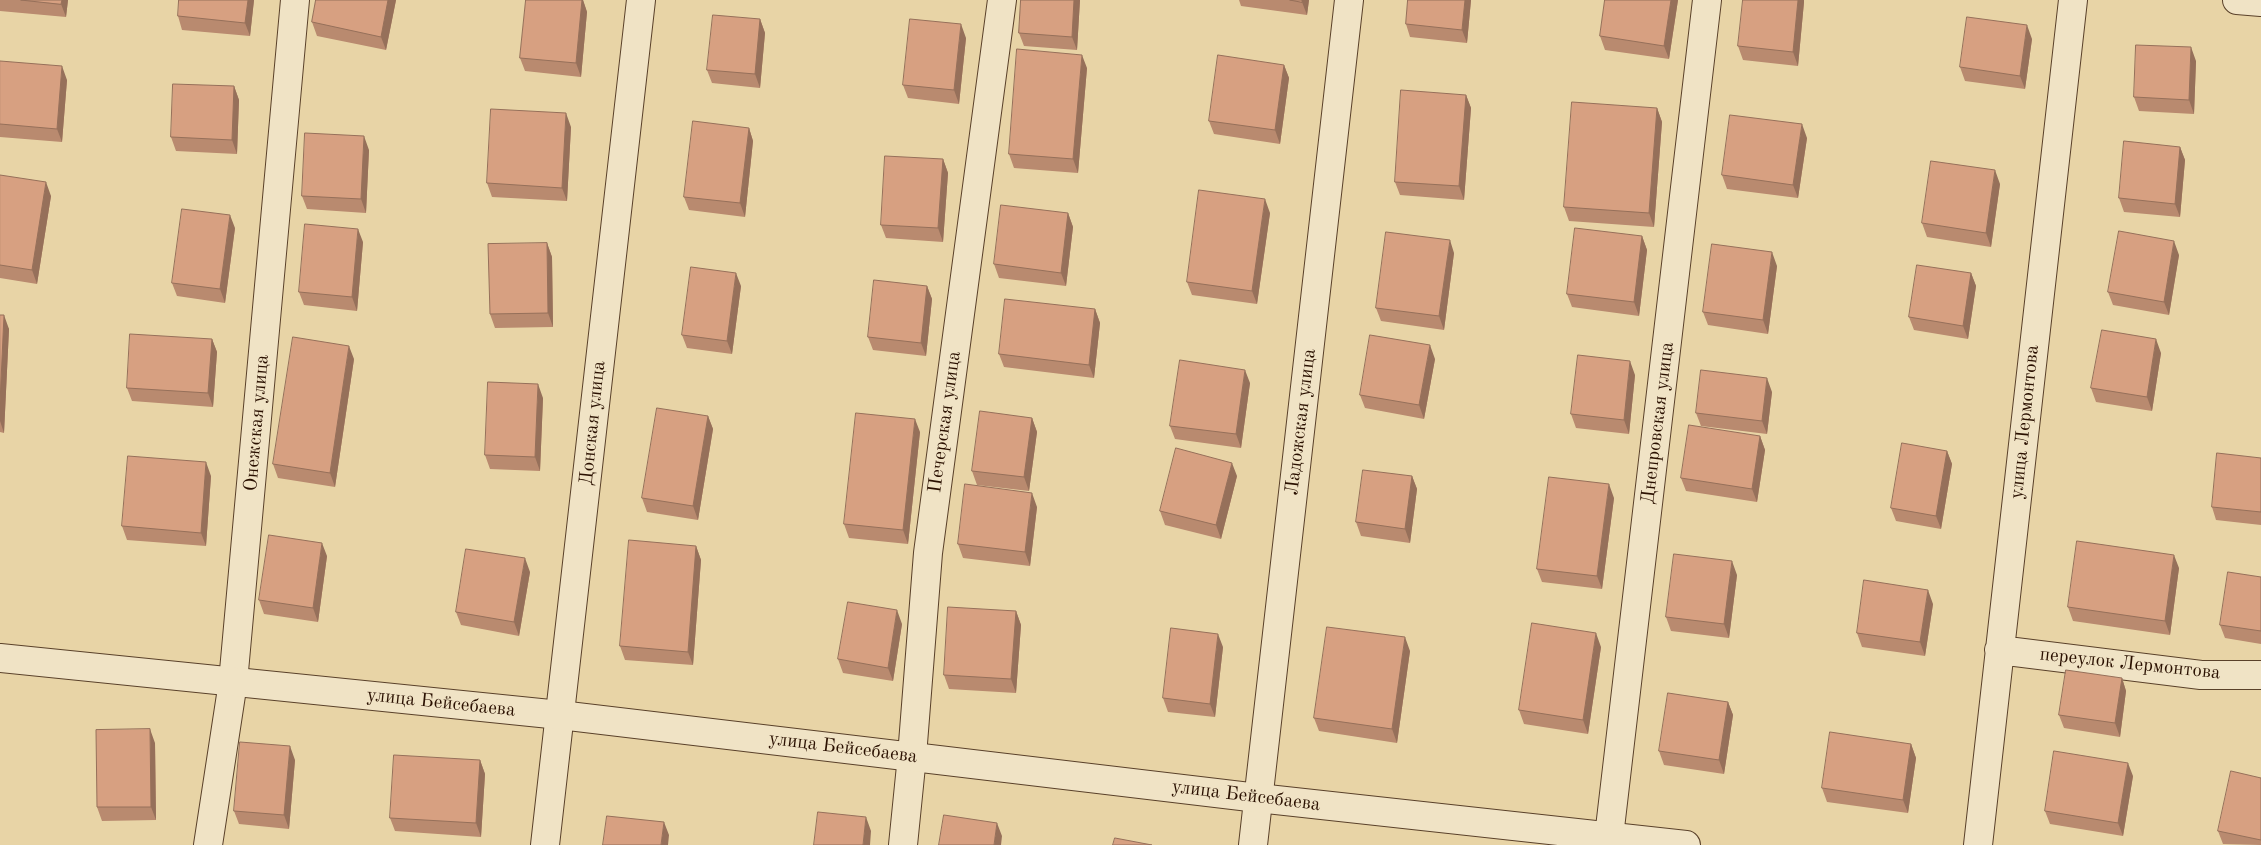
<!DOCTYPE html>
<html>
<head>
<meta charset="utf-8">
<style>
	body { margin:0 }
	canvas { display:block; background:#e8d4a6 }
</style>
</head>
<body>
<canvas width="2261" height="845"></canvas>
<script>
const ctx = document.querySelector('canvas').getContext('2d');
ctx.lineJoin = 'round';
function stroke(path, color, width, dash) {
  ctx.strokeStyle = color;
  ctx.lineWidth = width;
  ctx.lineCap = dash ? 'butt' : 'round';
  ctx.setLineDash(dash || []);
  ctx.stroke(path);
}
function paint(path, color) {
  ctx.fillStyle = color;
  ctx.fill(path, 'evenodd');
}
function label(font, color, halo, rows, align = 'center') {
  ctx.font = font + ' "Old Standard TT",serif';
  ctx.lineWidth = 4;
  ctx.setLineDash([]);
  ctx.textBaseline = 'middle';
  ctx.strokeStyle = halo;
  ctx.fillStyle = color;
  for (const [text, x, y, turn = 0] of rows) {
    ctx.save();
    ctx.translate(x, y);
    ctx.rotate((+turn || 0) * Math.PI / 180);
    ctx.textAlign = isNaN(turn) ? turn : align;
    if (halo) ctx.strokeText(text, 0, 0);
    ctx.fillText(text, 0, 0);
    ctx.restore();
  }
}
const minor = new Path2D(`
	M2237 0 2261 2
	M1999 650 2201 675H2261
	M208 845 233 682 295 0
	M545 845 641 0
	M903 845 912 756 928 553 1002 0
	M1253 845 1349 0
	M1608 845 1707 0
	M1978 845 2073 0`);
const tertiary = new Path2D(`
	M0 658 560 715 1258 798 1686 845`);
const wall = new Path2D(`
	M0 0H68L66 17 0 11Z
	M254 0 250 36 182 30 178 16Z
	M316 0H396L386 50 317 36 312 22Z
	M526 0H583L587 12 581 77 525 71 520 58Z
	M1021 0H1080L1077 50 1024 46 1019 33Z
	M1239 0H1309L1307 15 1241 6Z
	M1408 0H1471L1467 43 1410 37 1406 24Z
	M1605 0H1678L1669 59 1605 50 1600 36Z
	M1804 2 1798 66 1743 60 1738 46Z
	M760 19 765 33 760 88 712 83 707 70Z
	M966 38 959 104 908 98 903 85Z
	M2032 39 2025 89 1965 81 1960 67Z
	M0 61 67 80 62 142 0 137Z
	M2196 61 2194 114 2139 111 2134 97Z
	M1284 65 1289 78 1280 144 1214 134 1209 121Z
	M1087 68 1078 173 1014 168 1009 154Z
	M234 86 239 100 237 154 176 151 171 137Z
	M1466 95 1471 108 1464 200 1400 195 1395 182Z
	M1657 108 1662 122 1654 227 1569 221 1564 207Z
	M571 127 567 201 492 197 487 183Z
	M749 128 753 141 745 217 689 210 684 197Z
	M1807 138 1798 198 1727 189 1722 175Z
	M2180 147 2185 160 2180 217 2124 212 2119 198Z
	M369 150 366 213 307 209 302 196Z
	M943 159 948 173 943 242 886 238 881 225Z
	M0 175 51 196 37 284 0 278Z
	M2000 184 1991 247 1927 237 1922 223Z
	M1068 213 1073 227 1066 286 999 278 994 264Z
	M1270 213 1257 304 1192 295 1187 282Z
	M235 228 225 303 177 296 172 283Z
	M1642 236 1647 250 1639 316 1572 307 1567 294Z
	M363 242 357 311 304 305 299 292Z
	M547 243 552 257 553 327 495 328 490 314Z
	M1454 253 1444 330 1381 321 1376 308Z
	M2179 255 2169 315 2113 305 2108 292Z
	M1777 266 1768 334 1708 325 1703 312Z
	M1971 273 1976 286 1968 339 1914 330 1909 317Z
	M741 286 732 354 687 348 682 335Z
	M927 286 932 299 926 356 873 350 868 337Z
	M1095 309 1100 323 1094 378 1004 367 999 354Z
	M0 315 9 329 4 433 0 432Z
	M212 339 217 352 213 407 132 401 127 388Z
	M2161 353 2152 411 2096 402 2091 388Z
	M354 359 335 487 278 478 273 464Z
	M1435 359 1424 419 1365 408 1360 395Z
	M1635 375 1629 434 1576 428 1571 414Z
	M1250 383 1241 448 1175 439 1170 426Z
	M1772 392 1767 434 1701 426 1696 413Z
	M543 398 540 471 490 469 485 455Z
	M708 416 713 429 698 520 647 512 642 498Z
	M1032 418 1037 432 1029 491 977 485 972 471Z
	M920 432 908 544 849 538 844 524Z
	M1760 436 1765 450 1757 502 1686 491 1681 478Z
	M1947 451 1952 464 1941 529 1896 521 1891 508Z
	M2261 458V525L2216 520 2212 507Z
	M211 476 206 546 127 540 122 526Z
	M1237 476 1221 539 1165 525 1160 511Z
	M1412 476 1417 489 1410 543 1361 536 1356 522Z
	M1614 498 1602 589 1542 582 1537 569Z
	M1037 507 1030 566 963 558 958 544Z
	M696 546 701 560 693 665 625 660 620 646Z
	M327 556 318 622 264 614 259 600Z
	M2179 568 2170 635 2073 621 2068 607Z
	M530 572 519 636 461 625 456 612Z
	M1737 575 1729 638 1671 631 1666 617Z
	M2261 577V644L2225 638 2220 625Z
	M1933 604 1925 656 1862 647 1857 633Z
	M1016 611 1021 625 1016 693 949 689 944 675Z
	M902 624 893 681 843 673 838 659Z
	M1223 647 1215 717 1168 712 1163 698Z
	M1601 647 1588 734 1524 724 1519 710Z
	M1410 651 1397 743 1319 731 1314 718Z
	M2122 678 2126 691 2120 737 2064 728 2059 715Z
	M1728 702 1733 715 1724 774 1664 765 1659 751Z
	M155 743 156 820 102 821 97 807Z
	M1911 744 1916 758 1908 813 1827 802 1822 788Z
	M295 760 289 829 239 824 234 811Z
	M480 760 485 774 481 837 395 831 390 818Z
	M2133 776 2123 836 2050 824 2045 811Z
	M2261 778V845L2223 844 2218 831Z`);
const shadedWall = new Path2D(`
	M62 0H68L66 17 61 4Z
	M248 0H254L250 36 245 23Z
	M388 0H396L386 50 381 37Z
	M582 0H583L587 12 581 77 576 63Z
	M1074 0H1080L1077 50 1072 37Z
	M1302 0H1309L1307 15 1302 2Z
	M1465 0H1471L1467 43 1462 30Z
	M1671 0H1678L1669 59 1664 46Z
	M1798 0H1804V2L1798 66 1793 52Z
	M760 19 765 33 760 88 755 74Z
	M961 24 966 38 959 104 954 90Z
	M2027 25 2032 39 2025 89 2020 76Z
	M2191 47 2196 61 2194 114 2189 100Z
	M1082 55 1087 68 1078 173 1073 159Z
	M1284 65 1289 78 1280 144 1275 130Z
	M62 66 67 80 62 142 57 129Z
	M234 86 239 100 237 154 232 140Z
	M1466 95 1471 108 1464 200 1459 186Z
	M1657 108 1662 122 1654 227 1649 213Z
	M566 113 571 127 567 201 562 188Z
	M1802 124 1807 138 1798 198 1793 185Z
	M749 128 753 141 745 217 740 203Z
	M364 136 369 150 366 213 361 199Z
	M2180 147 2185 160 2180 217 2175 204Z
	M943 159 948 173 943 242 938 228Z
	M1995 170 2000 184 1991 247 1986 233Z
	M46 182 51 196 37 284 32 270Z
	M1265 199 1270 213 1257 304 1252 291Z
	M1068 213 1073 227 1066 286 1061 273Z
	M230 215 235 228 225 303 220 289Z
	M358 229 363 242 357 311 352 297Z
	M1642 236 1647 250 1639 316 1634 302Z
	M1450 240 1454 253 1444 330 1439 316Z
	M2174 241 2179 255 2169 315 2164 302Z
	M547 243 552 257 553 327 548 313Z
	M1772 252 1777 266 1768 334 1763 320Z
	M736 273 741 286 732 354 727 341Z
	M1971 273 1976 286 1968 339 1963 326Z
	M927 286 932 299 926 356 921 343Z
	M1095 309 1100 323 1094 378 1089 365Z
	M4 315 9 329 4 433 0 421V403Z
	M212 339 217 352 213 407 208 393Z
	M2156 339 2161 353 2152 411 2147 397Z
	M1430 345 1435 359 1424 419 1419 405Z
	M349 346 354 359 335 487 330 473Z
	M1630 361 1635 375 1629 434 1624 420Z
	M1245 370 1250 383 1241 448 1236 434Z
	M1767 378 1772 392 1767 434 1762 421Z
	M538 384 543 398 540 471 535 457Z
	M708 416 713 429 698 520 693 506Z
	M1032 418 1037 432 1029 491 1024 477Z
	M915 419 920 432 908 544 903 530Z
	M1760 436 1765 450 1757 502 1752 489Z
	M1947 451 1952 464 1941 529 1936 516Z
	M206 462 211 476 206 546 201 533Z
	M1232 463 1237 476 1221 539 1216 525Z
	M1412 476 1417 489 1410 543 1405 529Z
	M1609 484 1614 498 1602 589 1597 576Z
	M1032 493 1037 507 1030 566 1025 552Z
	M322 543 327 556 318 622 313 608Z
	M696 546 701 560 693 665 688 652Z
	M2174 555 2179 568 2170 635 2165 621Z
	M525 558 530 572 519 636 514 622Z
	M1732 561 1737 575 1729 638 1724 624Z
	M1928 590 1933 604 1925 656 1920 642Z
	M897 610 902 624 893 681 888 668Z
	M1016 611 1021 625 1016 693 1011 679Z
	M1596 633 1601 647 1588 734 1583 720Z
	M1218 634 1223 647 1215 717 1210 704Z
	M1405 637 1410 651 1397 743 1392 729Z
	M2122 678 2126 691 2120 737 2115 723Z
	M1728 702 1733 715 1724 774 1719 760Z
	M150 729 155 743 156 820 151 807Z
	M1911 744 1916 758 1908 813 1903 800Z
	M290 746 295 760 289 829 284 815Z
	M480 760 485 774 481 837 476 823Z
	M2128 763 2133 776 2123 836 2118 823Z
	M866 817 871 831 870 845H863Z
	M664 822 669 835 668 845H661Z
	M997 823 1002 836 1001 845H994Z`);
const building = new Path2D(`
	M21 0H62L61 4Z
	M179 0H248L245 23 178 16Z
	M316 0H388L381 37 312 22Z
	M526 0H582L576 63 520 58Z
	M1021 0H1074L1072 37 1019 33Z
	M1290 0H1302V2Z
	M1408 0H1465L1462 30 1406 24Z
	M1605 0H1671L1664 46 1600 36Z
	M1743 0H1798L1793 52 1738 46Z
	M713 15 760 19 755 74 707 70Z
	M1967 17 2027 25 2020 76 1960 67Z
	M910 19 961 24 954 90 903 85Z
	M2136 45 2191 47 2189 100 2134 97Z
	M1017 49 1082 55 1073 159 1009 154Z
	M1218 55 1284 65 1275 130 1209 121Z
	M0 61 62 66 57 129 0 124Z
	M173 84 234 86 232 140 171 137Z
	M1401 90 1466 95 1459 186 1395 182Z
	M1572 102 1657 108 1649 213 1564 207Z
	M491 109 566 113 562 188 487 183Z
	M1730 115 1802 124 1793 185 1722 175Z
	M693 121 749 128 740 203 684 197Z
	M305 133 364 136 361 199 302 196Z
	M2124 141 2180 147 2175 204 2119 198Z
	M885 156 943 159 938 228 881 225Z
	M1931 161 1995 170 1986 233 1922 223Z
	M0 175 46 182 32 270 0 265Z
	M1199 190 1265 199 1252 291 1187 282Z
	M1001 205 1068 213 1061 273 994 264Z
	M182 209 230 215 220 289 172 283Z
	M305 224 358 229 352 297 299 292Z
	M1575 228 1642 236 1634 302 1567 294Z
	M2119 231 2174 241 2164 302 2108 292Z
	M1386 232 1450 240 1439 316 1376 308Z
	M547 243 548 313 490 314 488 244Z
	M1712 244 1772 252 1763 320 1703 312Z
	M1917 265 1971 273 1963 326 1909 317Z
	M691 267 736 273 727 341 682 335Z
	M874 280 927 286 921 343 868 337Z
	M1005 299 1095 309 1089 365 999 354Z
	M0 315H4L0 403Z
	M2102 330 2156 339 2147 397 2091 388Z
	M130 334 212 339 208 393 127 388Z
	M1370 335 1430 345 1419 405 1360 395Z
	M293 337 349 346 330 473 273 464Z
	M1578 355 1630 361 1624 420 1571 414Z
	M1180 360 1245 370 1236 434 1170 426Z
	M1701 370 1767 378 1762 421 1696 413Z
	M488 382 538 384 535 457 485 455Z
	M657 408 708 416 693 506 642 498Z
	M980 411 1032 418 1024 477 972 471Z
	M856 413 915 419 903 530 844 524Z
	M1689 425 1760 436 1752 489 1681 478Z
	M1902 443 1947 451 1936 516 1891 508Z
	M1176 448 1232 463 1216 525 1160 511Z
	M2217 453 2261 458V512L2212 507Z
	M128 456 206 462 201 533 122 526Z
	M1363 470 1412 476 1405 529 1356 522Z
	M1549 477 1609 484 1597 576 1537 569Z
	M965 484 1032 493 1025 552 958 544Z
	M269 535 322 543 313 608 259 600Z
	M629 540 696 546 688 652 620 646Z
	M2077 541 2174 555 2165 621 2068 607Z
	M466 549 525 558 514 622 456 612Z
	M1674 554 1732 561 1724 624 1666 617Z
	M2228 572 2261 577V631L2220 625Z
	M1864 580 1928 590 1920 642 1857 633Z
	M848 602 897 610 888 668 838 659Z
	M948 607 1016 611 1011 679 944 675Z
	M1532 623 1596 633 1583 720 1519 710Z
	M1327 627 1405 637 1392 729 1314 718Z
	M1171 628 1218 634 1210 704 1163 698Z
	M2066 670 2122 678 2115 723 2059 715Z
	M1668 693 1728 702 1719 760 1659 751Z
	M150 729 151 807H97L96 730Z
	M1830 732 1911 744 1903 800 1822 788Z
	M240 742 290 746 284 815 234 811Z
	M2054 751 2128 763 2118 823 2045 811Z
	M394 755 480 760 476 823 390 818Z
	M2231 771 2261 778V840L2218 831Z
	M818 812 866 817 863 845H814Z
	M944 815 997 823 994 845H939Z
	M607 816 664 822 661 845H603Z
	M1115 838 1152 845H1113Z`);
const streetNames = [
	["Печерская улица",945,422,-82],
	["Ладожская улица",1301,422,-83],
	["улица Лермонтова",2025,422,-84],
	["Онежская улица",257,423,-85],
	["Донская улица",593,423,-84],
	["Днепровская улица",1658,423,-83],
	["переулок Лермонтова",2130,664,6],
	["улица Бейсебаева",441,703,6],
	["улица Бейсебаева",843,748,7],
	["улица Бейсебаева",1246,796,7]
];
stroke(minor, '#5a412a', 30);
stroke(tertiary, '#5a412a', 30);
stroke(minor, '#f0e3c5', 28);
stroke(tertiary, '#f0e3c5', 28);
paint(wall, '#b98a6f');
paint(shadedWall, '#96705a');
paint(building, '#d7a081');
stroke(building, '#96705a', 1);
label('19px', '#2a1000', '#f0e3c5', streetNames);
</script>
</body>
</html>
